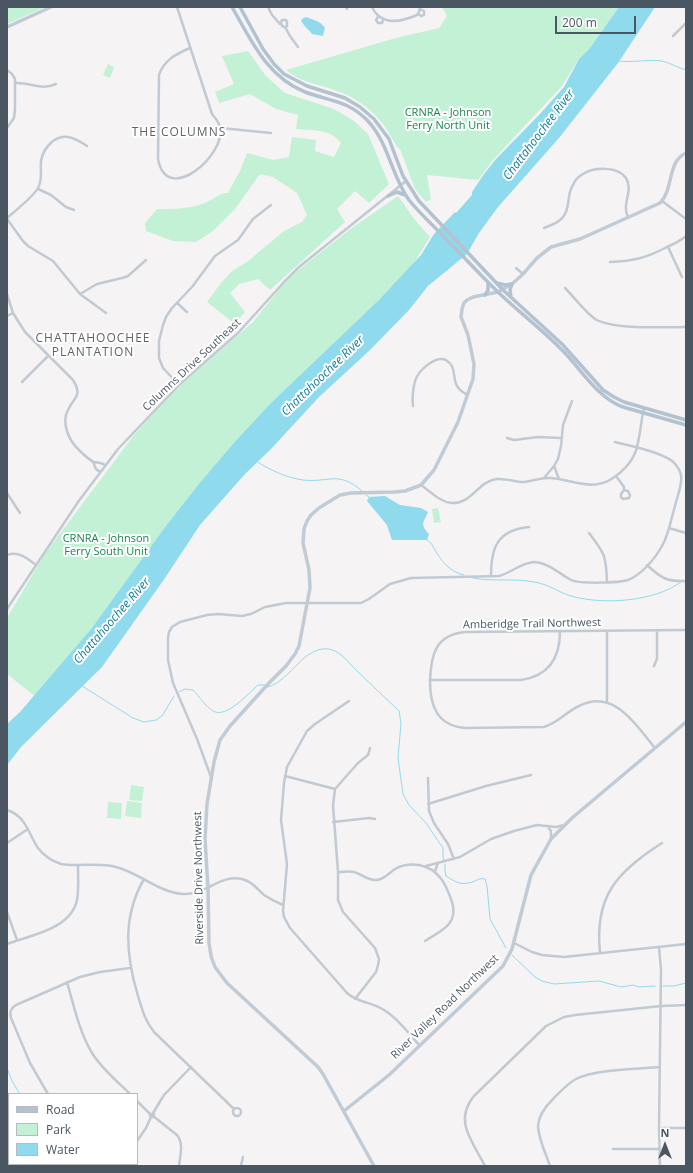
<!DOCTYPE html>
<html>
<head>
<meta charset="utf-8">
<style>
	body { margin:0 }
	#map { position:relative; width:693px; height:1173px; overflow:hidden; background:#f5f3f3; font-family:"Open Sans",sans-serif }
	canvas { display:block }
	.frame { position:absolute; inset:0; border:8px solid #4a5661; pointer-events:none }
	.legend { position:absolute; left:8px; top:1093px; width:130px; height:72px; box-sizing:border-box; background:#fff; border:1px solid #b7bbc0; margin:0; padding:5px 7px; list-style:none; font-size:12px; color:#4a5661 }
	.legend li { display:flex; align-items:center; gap:8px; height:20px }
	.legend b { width:20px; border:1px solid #b7bbc0 }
	.north { position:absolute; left:645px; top:1125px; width:40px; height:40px; -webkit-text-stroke:3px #fff; paint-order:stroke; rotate:0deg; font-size:11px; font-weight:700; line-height:16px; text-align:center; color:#4a5661 }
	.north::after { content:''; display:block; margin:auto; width:14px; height:18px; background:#4a5661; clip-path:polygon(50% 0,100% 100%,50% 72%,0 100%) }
	.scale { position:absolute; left:555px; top:16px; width:81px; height:18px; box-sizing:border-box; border:2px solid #4a5661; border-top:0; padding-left:5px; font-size:12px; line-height:14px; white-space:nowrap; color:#4a5661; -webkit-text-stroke:3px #fff; paint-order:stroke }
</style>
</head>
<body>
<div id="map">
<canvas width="693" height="1173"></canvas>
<div class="frame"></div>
<ul class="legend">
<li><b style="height:5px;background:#b3c2d1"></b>Road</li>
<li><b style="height:11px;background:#c3f1d5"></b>Park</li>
<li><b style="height:11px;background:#90daee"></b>Water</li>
</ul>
<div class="north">N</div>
<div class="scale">200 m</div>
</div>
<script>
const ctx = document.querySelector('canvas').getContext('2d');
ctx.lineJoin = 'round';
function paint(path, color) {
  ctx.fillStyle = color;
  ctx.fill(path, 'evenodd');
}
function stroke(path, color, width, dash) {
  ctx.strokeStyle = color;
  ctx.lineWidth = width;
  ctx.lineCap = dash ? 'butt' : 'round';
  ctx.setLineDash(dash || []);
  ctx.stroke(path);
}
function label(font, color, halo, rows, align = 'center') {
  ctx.font = font + ' "Open Sans",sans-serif';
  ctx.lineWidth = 4;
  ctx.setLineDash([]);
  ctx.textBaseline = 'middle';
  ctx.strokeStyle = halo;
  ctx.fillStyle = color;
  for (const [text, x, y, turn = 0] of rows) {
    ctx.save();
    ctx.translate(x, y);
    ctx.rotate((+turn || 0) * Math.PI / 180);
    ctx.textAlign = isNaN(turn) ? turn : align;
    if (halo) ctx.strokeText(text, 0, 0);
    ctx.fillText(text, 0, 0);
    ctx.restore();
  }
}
const green = new Path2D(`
	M7 7H45L7 24Z
	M442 7H619L590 48 579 59 562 86 493 160 478 180 427 175 431 199 426 202 415 189 400 149 397 147C392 139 388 130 382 123 371 109 354 96 337 91 319 84 301 83 286 70L396 38 439 28 447 16Z
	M248 51 266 76 285 93 334 109 354 121 368 134 389 184 369 203 355 191 337 209 345 222 270 290 258 279 239 284 230 293 245 312 235 324 207 302 221 283 232 271 247 262 284 231 302 222 307 215 297 193 273 177 260 174 235 209 213 231 196 242 173 241 146 231 145 223 157 209C173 209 187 209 202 204 212 201 218 193 228 193L240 171 247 153 273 160 289 157 292 137 316 140 315 151 334 157 341 143C329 128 314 131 296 129L298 115 276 109 250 94 219 103 215 92 234 84 222 56Z
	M108 64 114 67 110 78 103 75Z
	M398 196 415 220 430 237 407 274 140 573 36 697 7 674V618L44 555 134 435 170 395 253 322 282 286 296 272 349 230Z
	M438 508 441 522 434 523 432 509Z
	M131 785 144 787 142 801 129 800Z
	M127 801 142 803 141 818 125 816Z
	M108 802 122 803 121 819 107 818Z`);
const water = new Path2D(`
	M619 7H655L618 63 559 138 498 207 479 233 467 254 428 286 409 310 369 351 319 397 271 449 245 474 200 525 165 578 102 667 21 747 7 765V724L20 712 92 628 166 526 199 484 233 444 271 403 379 300 421 255 434 234 455 212 456 213 472 195V192L484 174 496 159 539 115 564 87 579 59 590 48Z
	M306 17C313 20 321 21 325 28L323 36 312 34C309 30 304 26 301 21L302 19Z
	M385 496 400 505 421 508 428 512C424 522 419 524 429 534L427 540H392L387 525 367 501 369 497Z`);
const stream = new Path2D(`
	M618 61C633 63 648 59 662 61 671 63 678 68 686 70
	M256 461C270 470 287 478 303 480 329 483 338 470 362 491
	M366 495 369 497
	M427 540C431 542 433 546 435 550 442 562 450 572 464 575
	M473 578C495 582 514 578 534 582 548 584 558 592 571 596 602 605 654 602 681 582
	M82 686 133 718 144 722 156 720 162 716 174 696
	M268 687C282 683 293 668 304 658 311 652 323 646 332 650 342 653 349 663 356 670 370 684 385 697 399 711L401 723 398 758 403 794 409 805 426 823 443 848V857L444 860
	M179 692 185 689 193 690C200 697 205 706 213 711 226 719 249 693 258 685H265
	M445 864V871L446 876C457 883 462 886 475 881 479 879 480 878 485 879L487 886 490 919 506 948
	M512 955 535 977 542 981 554 984 599 981 621 987 633 985 639 987 655 986
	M663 986H674L686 983
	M7 1068 12 1081 20 1094
	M80 1164 83 1166`);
const street = new Path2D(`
	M177 7 212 114C215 118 219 122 220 127 227 154 167 207 158 159L159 75C164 60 176 54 190 48
	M268 7 272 15 280 24
	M346 7 347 9
	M372 7C381 26 401 22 417 15L419 12 420 7
	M418 14 421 16 424 15V11L420 9
	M378 17 376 20 378 23H382L383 20
	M285 27 287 26V22L286 20H282L281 22 282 26 285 27 290 36 298 47
	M673 36 686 23
	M7 70 12 74 15 79V109L14 118 7 128
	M15 83C32 82 40 91 56 84
	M221 128 271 133
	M38 189 51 195 66 207 74 210
	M662 201 686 219
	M7 218C15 211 33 197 38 188 43 180 40 171 41 161 43 149 54 135 68 137 75 138 81 142 87 146
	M7 219 23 241 28 246 53 261 80 294 106 313
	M544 228C551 225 559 223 563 217 571 208 566 195 573 185 575 180 579 176 583 174 594 167 618 166 626 178 634 191 621 204 628 217
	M668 247 682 277
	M610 262C634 261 646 258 667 247 674 244 680 241 686 236
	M516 268 523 274
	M565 288C575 298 584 311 595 319 613 330 664 327 686 327
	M7 294 13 313 25 332 73 380C83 396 74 397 68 410 61 423 69 441 79 450 83 454 89 460 94 462 98 463 101 462 105 465
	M80 294 97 284 122 278 128 276 146 260
	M177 303 187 312
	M7 316 13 313
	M22 382 48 356
	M179 385 163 368 159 358V341L163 325 166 317 172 308 192 287 215 256 238 240 253 219 271 205
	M413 406C412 398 413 389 415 381 418 371 435 355 446 360 461 369 446 385 468 395
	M507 438 514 440 538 437 561 438
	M93 462 96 469 100 472
	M554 466 559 479
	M616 476 624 487V490L628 491 630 495 629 498 623 499 621 497V494L624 490
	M544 478 554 466 558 459 561 446 563 425 572 401
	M421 485C431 492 440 502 452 503 472 504 478 481 497 479 506 478 515 482 524 482 533 481 542 477 551 478 573 480 593 492 613 478 643 458 637 438 644 408
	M7 493 20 513
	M669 528 686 533
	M589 533C605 554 606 555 607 582
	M7 555C19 551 27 558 36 565
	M647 565C661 578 667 582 686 581
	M491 576C491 548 497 530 529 527
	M7 609 78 502 118 449 179 385 238 333 285 281 299 267 406 181
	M607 631V703
	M654 666 657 659V631
	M430 680H521C549 676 560 658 560 631
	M349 701 315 724 307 731 287 767 284 783 281 820 287 864 283 911 284 917 290 928 347 993C358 1003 372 1002 384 1010 398 1018 409 1034 420 1046
	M655 748C636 725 614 688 579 706 566 712 558 723 544 727L466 728C437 726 430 706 430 681 431 655 435 635 465 632L686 630
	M285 776 335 789
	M211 777 197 739 173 683 168 660V638L169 632 172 627 180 622 207 615 218 614 242 616 251 614 265 607 286 603H361L369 599 390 584 411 578 499 576C511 573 522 562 535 562 548 563 560 574 571 580 579 584 619 583 628 580 641 575 655 559 662 546 669 534 671 519 675 506 677 498 680 490 681 482 682 476 680 470 676 465 668 453 630 446 615 442
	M428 778 429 811 434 823 448 844 454 859
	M428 804 486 786 531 775
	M7 810C26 816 28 833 38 848 44 856 52 861 61 864 79 867 99 862 116 867 140 873 159 893 184 894 205 895 221 874 242 879 252 881 257 889 264 895 270 899 276 902 283 905
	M333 822 369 818 375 819
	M547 826 551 831V839
	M7 843 28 829
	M426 866 460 857 491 839 514 831 537 825 556 827 564 825
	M435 871 438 863
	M338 872C343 872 349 871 354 872 362 874 368 881 377 880 385 879 389 873 395 869 402 865 411 864 419 865 439 869 446 884 452 902 459 924 441 931 425 941
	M144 879C122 917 126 956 138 996 142 1009 145 1021 154 1032L234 1109
	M7 912 17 940
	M514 943 532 952 542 955 564 957 686 944
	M7 944C31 935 71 929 77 900 79 889 78 877 78 866
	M659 947 661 970 659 1128 660 1166
	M600 953C594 896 617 872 662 843
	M67 982C74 1006 79 1031 92 1053 102 1069 117 1081 130 1094
	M355 999 376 972 378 965 379 959 375 948 343 912 338 900V872L333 805 335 789 358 763 368 755 370 748
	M48 1094 30 1063 11 1018C9 1012 11 1008 16 1005L80 977 100 972 130 968
	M137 1101 150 1114V1116L153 1117 154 1114H150
	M233 1112a4 4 0 1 1 8 0a4 4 0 1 1-8 0Z
	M153 1113 164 1095 191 1067
	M153 1116 177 1135C184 1144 180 1155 179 1166
	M659 1128H686
	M7 1141 9 1144
	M137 1141 146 1128 151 1117
	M613 1149H660
	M22 1164 23 1166
	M113 1166 115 1164
	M241 1166 243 1157
	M485 1166C473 1142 453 1121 474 1096L546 1026 564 1017 575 1015 661 1006 686 1005
	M550 1166C546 1154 538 1138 538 1125 539 1114 546 1106 553 1099 560 1092 567 1084 576 1079 595 1069 638 1069 660 1067`);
const secondary = new Path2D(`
	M7 27 51 7
	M344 1111 389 1075 503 966 512 949 531 875 551 839 572 818 686 722
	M374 1166 323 1074 318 1067 227 983 215 967 211 956 209 943 208 888 205 839 207 804 214 762 220 740 230 726 269 683 286 666 295 654 299 646 310 588 309 570 303 543 304 529 307 521 311 515 319 508 340 495 351 493 394 492 405 491 421 485 434 470 458 422 473 379 474 364 468 335 461 317 462 309 464 303 467 300 473 297 498 292 512 284 523 274 537 258 551 247 580 239 660 203C674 189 667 161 686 153`);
const primary = new Path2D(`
	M232 7C251 40 267 77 305 92 329 101 347 100 367 120 389 143 391 175 409 200 421 215 436 228 449 242 466 259 482 277 499 293 519 312 541 329 560 348 580 367 596 397 623 407L686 425
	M240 7 263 49 274 64 284 74 307 86 345 98 360 107 374 119 389 139 403 176 419 201 503 290 562 344 603 390 614 397 624 402 686 420
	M388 196 397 192 405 195
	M497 283 505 285 512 284
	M485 295 488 290V282
	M511 297 510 290 512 284`);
const parkNames = [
	["CRNRA - Johnson",448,113],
	["Ferry North Unit",448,126],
	["CRNRA - Johnson",106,539],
	["Ferry South Unit",106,552]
];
const streetNames = [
	["Columns Drive Southeast",192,365,-43],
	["Amberidge Trail Northwest",532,624,-1],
	["Riverside Drive Northwest",199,878,-91],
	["River Valley Road Northwest",445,1007,-44]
];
const neighbourhoodNames = [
	["THE COLUMNS",179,133],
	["CHATTAHOOCHEE",93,339],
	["PLANTATION",93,353]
];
const waterNames = [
	["Chattahoochee River",539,135,-53],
	["Chattahoochee River",323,376,-44],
	["Chattahoochee River",112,621,-49]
];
paint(green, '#c3f1d5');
paint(water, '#90daee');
stroke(stream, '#90daee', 1);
stroke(street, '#c1cad2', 2.5);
stroke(secondary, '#c1cbd6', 3.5);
stroke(primary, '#b3c2d1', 3.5);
label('11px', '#17864f', '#fff', parkNames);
label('11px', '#4a5661', '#fff', streetNames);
ctx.letterSpacing = '1px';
label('12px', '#5f6368', '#fff', neighbourhoodNames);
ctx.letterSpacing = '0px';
label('italic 12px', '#0c7c9b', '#fff', waterNames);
</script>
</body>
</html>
